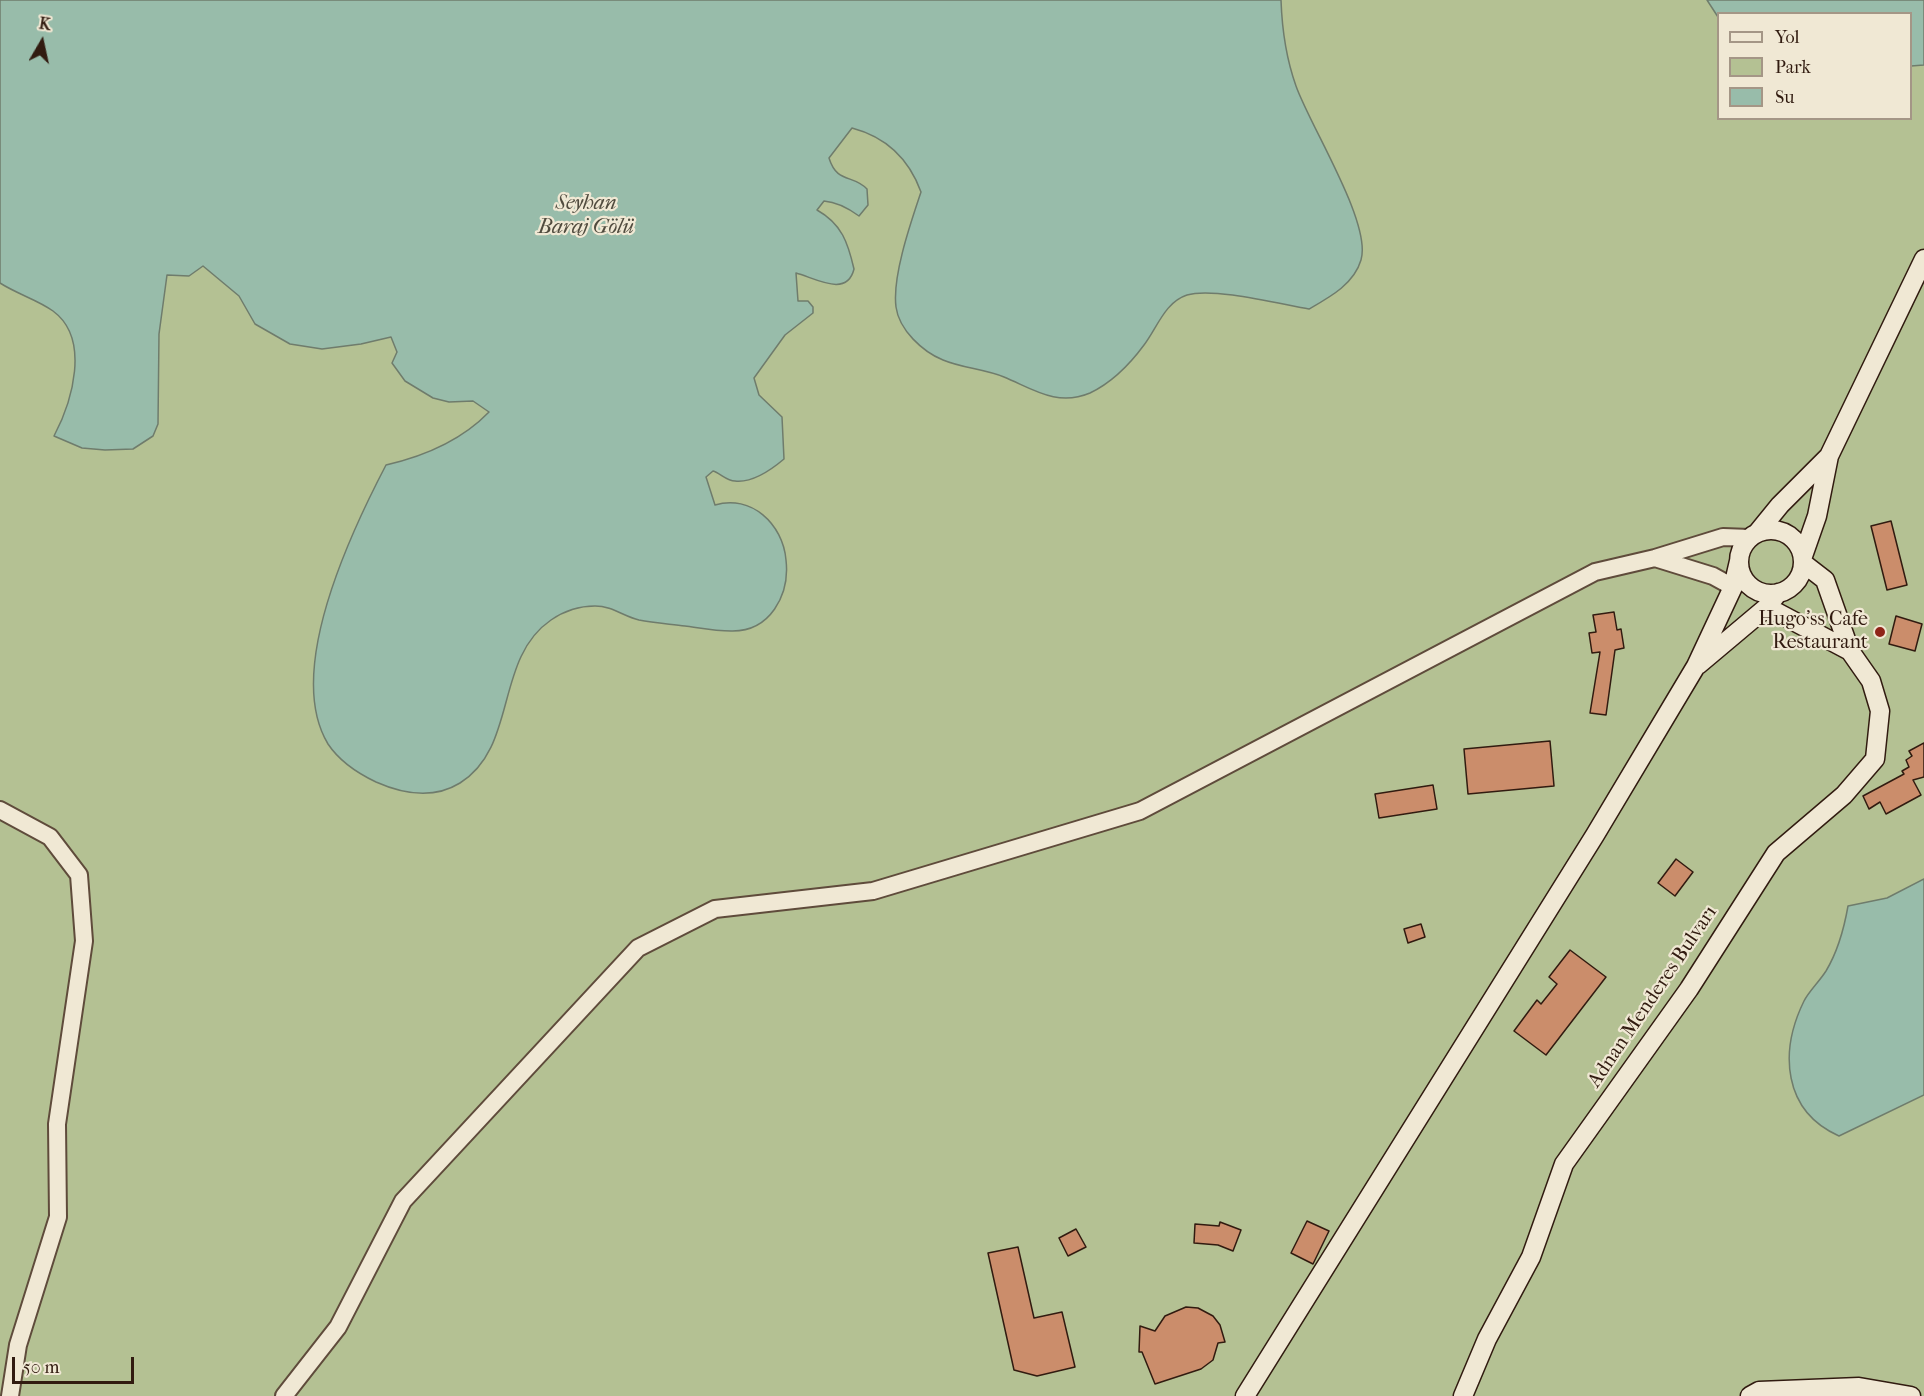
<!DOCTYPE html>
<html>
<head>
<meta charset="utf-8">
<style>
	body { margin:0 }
	#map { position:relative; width:1924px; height:1396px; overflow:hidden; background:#e8dbbd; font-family:"IM FELL French Canon",serif }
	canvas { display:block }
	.legend { position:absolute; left:1717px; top:12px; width:195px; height:108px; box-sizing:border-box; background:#f0e8d4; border:2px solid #a49686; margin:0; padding:8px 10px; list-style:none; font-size:18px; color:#311b10 }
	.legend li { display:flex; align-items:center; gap:12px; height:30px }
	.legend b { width:30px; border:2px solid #a49686 }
	.north { position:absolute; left:12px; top:12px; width:60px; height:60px; -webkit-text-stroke:4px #f0e8d4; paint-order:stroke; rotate:9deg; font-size:16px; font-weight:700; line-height:24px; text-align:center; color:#311b10 }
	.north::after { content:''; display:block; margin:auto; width:21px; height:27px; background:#311b10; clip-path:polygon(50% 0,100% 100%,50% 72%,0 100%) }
	.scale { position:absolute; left:12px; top:1357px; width:122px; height:27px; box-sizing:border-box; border:3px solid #311b10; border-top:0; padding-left:8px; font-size:18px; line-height:21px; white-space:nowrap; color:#311b10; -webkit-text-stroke:4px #f0e8d4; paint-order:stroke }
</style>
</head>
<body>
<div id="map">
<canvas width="1924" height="1396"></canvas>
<ul class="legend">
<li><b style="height:8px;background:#f0e8d4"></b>Yol</li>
<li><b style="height:16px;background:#b4c193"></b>Park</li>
<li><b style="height:16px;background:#98bcaa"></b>Su</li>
</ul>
<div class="north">K</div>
<div class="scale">50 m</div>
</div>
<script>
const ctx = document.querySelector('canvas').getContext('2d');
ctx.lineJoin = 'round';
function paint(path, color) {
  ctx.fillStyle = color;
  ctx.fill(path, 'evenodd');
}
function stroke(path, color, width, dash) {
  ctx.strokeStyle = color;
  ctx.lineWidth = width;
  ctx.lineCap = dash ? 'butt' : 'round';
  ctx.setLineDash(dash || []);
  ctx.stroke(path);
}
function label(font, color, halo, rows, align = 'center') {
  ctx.font = font + ' "IM FELL French Canon",serif';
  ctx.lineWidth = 4.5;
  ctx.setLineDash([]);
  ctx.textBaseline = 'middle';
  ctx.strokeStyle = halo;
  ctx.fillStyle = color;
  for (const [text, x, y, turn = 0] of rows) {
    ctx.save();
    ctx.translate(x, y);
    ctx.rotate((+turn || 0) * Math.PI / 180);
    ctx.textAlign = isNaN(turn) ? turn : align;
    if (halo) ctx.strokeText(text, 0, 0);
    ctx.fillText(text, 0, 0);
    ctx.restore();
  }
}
const green = new Path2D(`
	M0 0H1924V1396H0ZM1718 14H1910V118H1718Z`);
const water = new Path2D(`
	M0 0H1281C1282 29 1286 58 1296 86 1310 126 1372 223 1361 260 1354 284 1330 297 1309 309 1280 304 1213 287 1187 295 1165 302 1157 328 1144 345 1130 364 1111 383 1090 393 1057 407 1033 389 1004 377 984 369 962 368 943 360 923 352 899 330 896 307 892 276 911 222 921 192 909 159 886 137 852 128L829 158C837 184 853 174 867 189L868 205 859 216C848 208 837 202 824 201L817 210C842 224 848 243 854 269 847 298 815 278 796 273L798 301H808L813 307V313L785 335 754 378 759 395 782 417 784 459C771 470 752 483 735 481 727 481 720 473 713 471L706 477 715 505C751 494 783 524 786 560 790 595 770 632 731 631 716 631 700 628 685 626 670 624 654 623 639 620 623 616 612 606 595 606 579 606 564 611 551 620 494 659 518 747 460 783 434 799 403 794 376 782 357 773 340 762 328 744 284 671 351 532 386 465 425 456 461 441 489 412L473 401 449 402 433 398 405 381 392 363 397 352 391 337 361 344 322 349 290 344 255 324 239 296 203 266 189 276 167 275 159 334 158 424 153 436 133 449 105 450 82 448 54 436C72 402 91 339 53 311 38 300 17 294 0 283Z
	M1707 0H1924V65L1911 66 1910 14H1718V17Z
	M1924 879V1095L1839 1136C1783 1111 1779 1052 1804 1001 1809 991 1819 982 1826 971 1838 951 1844 929 1848 906L1887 898Z`);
const building = new Path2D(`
	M1891 521 1907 585 1887 590 1871 526Z
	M1614 612 1617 630 1621 629 1624 648 1615 650 1606 715 1590 713 1600 652 1592 653 1589 633 1596 632 1593 615Z
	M1896 616 1922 624 1915 651 1889 644Z
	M1550 741 1554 786 1468 794 1464 749Z
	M1924 743V777L1913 780 1921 795 1886 814 1880 802 1869 809 1863 796 1904 774 1902 771 1909 767 1906 760 1912 756 1909 751Z
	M1433 785 1437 809 1379 818 1375 794Z
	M1676 859 1693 872 1675 896 1658 883Z
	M1421 924 1425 937 1408 943 1404 929Z
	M1570 950 1606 977 1546 1055 1514 1031 1537 1000 1541 1004 1557 984 1549 977Z
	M1307 1221 1329 1231 1313 1264 1291 1253Z
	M1220 1222 1241 1230 1233 1251 1218 1245 1194 1243 1195 1224 1219 1226Z
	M1076 1229 1086 1247 1068 1256 1059 1238Z
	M1018 1247 1034 1318 1062 1312 1075 1367 1037 1376 1014 1370 988 1253Z
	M1186 1307 1198 1308 1213 1316 1220 1325 1225 1342 1218 1343 1213 1360 1201 1369 1155 1384 1142 1352H1139L1140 1326 1155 1331 1165 1316Z`);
const tertiary = new Path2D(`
	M1655 558 1713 576 1733 587
	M0 810 50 837 79 875 84 941 57 1124 58 1217 18 1345 10 1396
	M284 1396 338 1327 403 1201 638 948 715 909 873 891 1140 811 1595 572 1655 558 1723 537 1750 538`);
const secondary = new Path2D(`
	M1739 562a32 32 0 1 1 64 0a32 32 0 1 1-64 0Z
	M1758 532 1780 505 1829 456
	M1803 556 1817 516 1829 456 1924 259
	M1767 607 1850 651
	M1698 665 1767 607 1778 593
	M1245 1396 1595 835 1696 666 1733 587 1739 561
	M1463 1396 1487 1339 1531 1257 1564 1164 1689 989 1776 853 1844 795 1875 759 1880 711 1871 681 1850 651 1825 580 1803 563
	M1750 1396 1759 1391 1859 1387 1911 1396`);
const markers = [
	[1880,632,6,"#8f2418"]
];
const poiNames = [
	["Hugo'ss Cafe",1868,620],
	["Restaurant",1868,643]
];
const streetNames = [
	["Adnan Menderes Bulvarı",1653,997,-56]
];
const waterNames = [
	["Seyhan",586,204],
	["Baraj Gölü",586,228]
];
paint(green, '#b4c193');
paint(water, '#98bcaa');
stroke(water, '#6f7c6c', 1.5);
paint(building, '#cb8d6b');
stroke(building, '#311b10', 1.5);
stroke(tertiary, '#5f4b3b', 20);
stroke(secondary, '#311b10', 21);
stroke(tertiary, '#f0e8d4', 16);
stroke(secondary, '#f0e8d4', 18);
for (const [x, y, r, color] of markers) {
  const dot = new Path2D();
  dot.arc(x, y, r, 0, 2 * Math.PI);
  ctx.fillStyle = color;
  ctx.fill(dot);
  stroke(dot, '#f0e8d4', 2);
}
label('20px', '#311b10', '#f0e8d4', poiNames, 'right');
label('20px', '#311b10', '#f0e8d4', streetNames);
label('italic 21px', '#504b3e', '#f0e8d4', waterNames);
</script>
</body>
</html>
